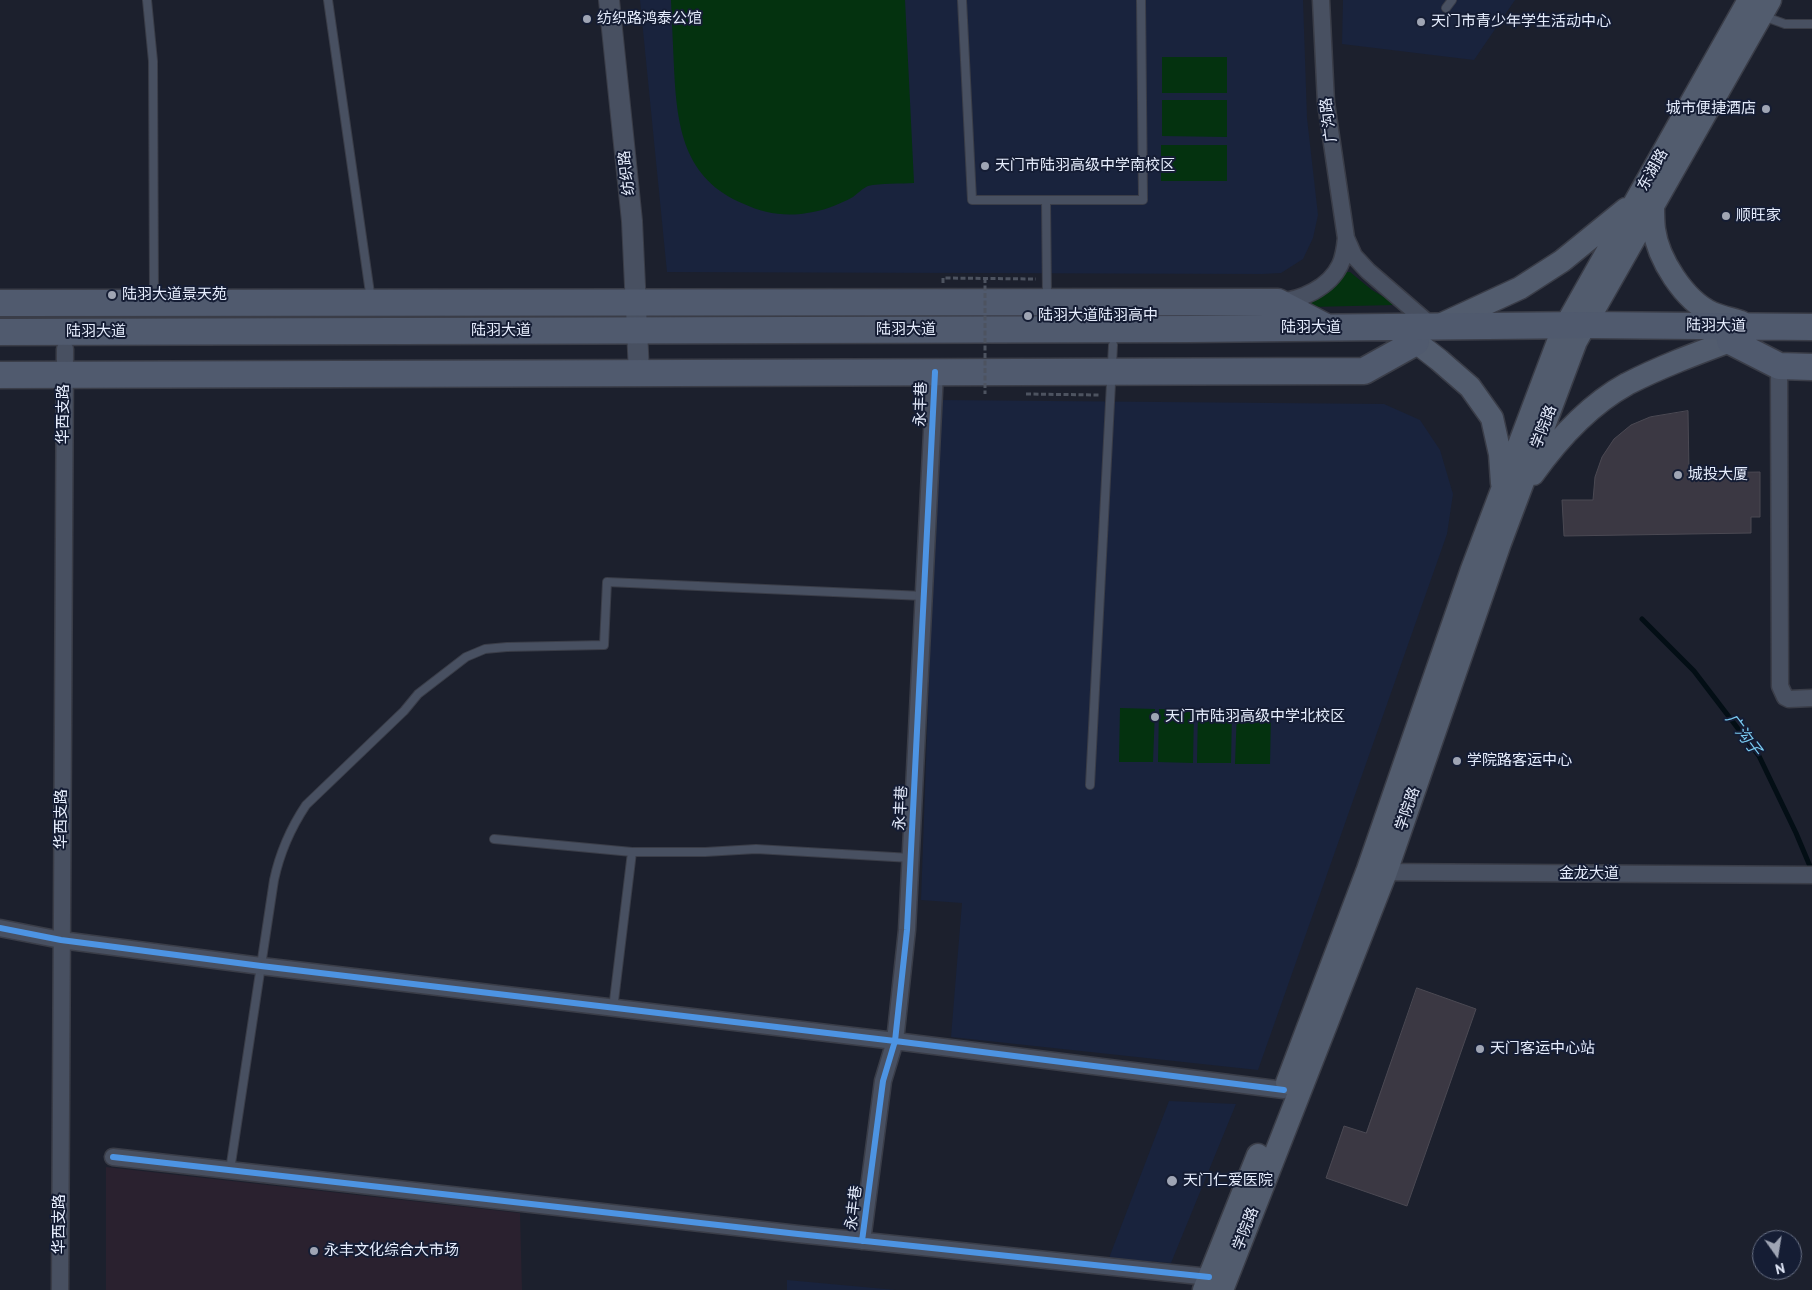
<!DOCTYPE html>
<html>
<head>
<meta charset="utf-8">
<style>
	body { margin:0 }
	#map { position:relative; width:1812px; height:1290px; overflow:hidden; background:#1c202d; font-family:"PT Sans",sans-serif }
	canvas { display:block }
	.north { position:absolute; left:1752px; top:1230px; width:50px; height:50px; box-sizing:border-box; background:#151d34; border:1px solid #687084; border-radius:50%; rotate:167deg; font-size:14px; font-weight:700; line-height:20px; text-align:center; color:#e5ecfc }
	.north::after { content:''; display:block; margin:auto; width:18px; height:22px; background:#9fa5b4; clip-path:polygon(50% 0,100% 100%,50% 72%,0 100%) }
</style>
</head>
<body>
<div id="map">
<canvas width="1812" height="1290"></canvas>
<div class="north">N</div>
</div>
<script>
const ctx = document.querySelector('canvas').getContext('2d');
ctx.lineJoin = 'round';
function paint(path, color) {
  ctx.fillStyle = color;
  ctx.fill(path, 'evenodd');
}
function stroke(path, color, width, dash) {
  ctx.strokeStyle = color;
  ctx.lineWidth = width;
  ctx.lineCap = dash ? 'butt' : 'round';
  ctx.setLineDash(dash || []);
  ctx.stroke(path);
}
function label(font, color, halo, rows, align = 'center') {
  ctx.font = font + ' "PT Sans","Noto Sans SC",sans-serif';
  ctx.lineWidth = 4;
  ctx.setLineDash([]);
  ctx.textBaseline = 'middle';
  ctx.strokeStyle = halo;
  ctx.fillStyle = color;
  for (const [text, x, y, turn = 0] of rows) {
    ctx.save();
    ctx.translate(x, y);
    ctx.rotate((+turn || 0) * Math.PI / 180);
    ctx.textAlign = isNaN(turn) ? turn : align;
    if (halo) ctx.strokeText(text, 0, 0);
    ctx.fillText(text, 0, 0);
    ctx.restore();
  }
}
const commercial = new Path2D(`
	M106 1167 520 1213 522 1290H106Z`);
const built = new Path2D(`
	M640 0H1303L1307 118 1318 215 1313 238 1303 259 1281 273 1262 274 667 272Z
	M1343 0H1515L1474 60 1342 44Z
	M939 400 1384 404 1420 420 1440 450 1453 494 1447 534 1258 1070 951 1037 962 903 921 900Z
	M1169 1101 1236 1104 1171 1263 1109 1258Z
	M787 1280 896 1290H787Z`);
const green = new Path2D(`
	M671 0H905L914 183C902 184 879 183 868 186 863 188 857 194 853 197 838 205 823 211 807 213 785 217 763 213 744 204 683 179 677 126 674 68 673 46 672 23 671 0Z
	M1162 57H1227V93H1162Z
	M1162 100H1227V137L1162 136Z
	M1161 145H1227V181H1161Z
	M1346 272H1350L1372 290 1392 302 1393 305 1310 307 1308 303Z
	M1120 708 1155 709 1153 762H1119Z
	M1159 709 1194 710 1193 763 1158 762Z
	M1198 710H1232L1231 763H1197Z
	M1237 710 1271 711 1270 764H1235Z`);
const stream = new Path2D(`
	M1642 619 1694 671 1759 756 1796 833 1812 871`);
const building = new Path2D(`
	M1688 411 1689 473 1760 472V517H1751V533L1564 536 1562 500H1593L1595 477 1602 457 1614 439 1631 425 1650 417Z
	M1417 988 1476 1009 1407 1206 1326 1178 1344 1126 1366 1133Z`);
const path = new Path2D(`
	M943 283V278L1036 279
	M1026 394 1099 395`);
const service = new Path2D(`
	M147 0 153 61 154 298
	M328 0 371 300
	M962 0 972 200H1143L1141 0
	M1446 8 1452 0
	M1763 16 1785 24H1812
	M1046 200 1047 298
	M1090 785 1113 345
	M494 839 632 852H705L756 849 911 858
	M613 1009 632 852
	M230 1170 274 880C280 852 290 829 306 805L404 711 418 694 466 657 485 649 507 647 604 645 607 582 924 596`);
const minor = new Path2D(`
	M1346 238 1354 256 1368 271 1434 328
	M1278 302C1301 300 1329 288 1340 265 1344 257 1345 248 1346 238L1326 103 1321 0
	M1779 366 1780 686 1785 697 1789 699 1812 698
	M1377 872 1812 875
	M0 928 61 940 261 966 895 1041 1284 1090
	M113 1157 798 1234 1209 1277
	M862 1241 883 1081 895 1041 907 930 935 372
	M60 1290 65 349`);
const tertiary = new Path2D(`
	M609 0 632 221 639 373`);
const secondary = new Path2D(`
	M1653 206C1653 213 1653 221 1654 229 1658 259 1684 300 1712 313 1721 317 1732 319 1741 322
	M1440 325 1520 288 1562 261 1626 209
	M1416 342 1439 360 1470 387 1492 418 1500 454 1502 483
	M1533 474C1558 439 1589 405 1627 384 1660 367 1695 354 1730 341
	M1287 1083 1367 872 1471 572 1558 342 1566 325 1749 0
	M1204 1290 1258 1155
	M1222 1290 1386 872 1500 543 1576 341 1770 0`);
const primary = new Path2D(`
	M0 303 1278 302 1326 327
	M0 332 1191 329 1586 325 1812 327
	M1730 341 1779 366 1812 367
	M0 375 1364 371 1416 342`);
const pathBridge = new Path2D(`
	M985 278V394`);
const cycleway = new Path2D(`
	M0 928 61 940 261 966 895 1041 1284 1090
	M113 1157 798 1234 1209 1277
	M862 1241 883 1081 895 1041 907 930 935 372`);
const markers = [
	[587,19,5,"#9fa5b4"],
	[1421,22,5,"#9fa5b4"],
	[1766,109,5,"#9fa5b4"],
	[985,166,5,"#9fa5b4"],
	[1726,216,5,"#9fa5b4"],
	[112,295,5,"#9fa5b4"],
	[1028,316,5,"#9fa5b4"],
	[1678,475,5,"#9fa5b4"],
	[1155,717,5,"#9fa5b4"],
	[1457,761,5,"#9fa5b4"],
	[1480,1049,5,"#9fa5b4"],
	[1172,1181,6,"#9fa5b4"],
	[314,1251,5,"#9fa5b4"]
];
const poiNames = [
	["纺织路鸿泰公馆",597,19],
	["天门市青少年学生活动中心",1431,22],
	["城市便捷酒店",1756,109,"right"],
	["天门市陆羽高级中学南校区",995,166],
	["顺旺家",1736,216],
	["陆羽大道景天苑",122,295],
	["陆羽大道陆羽高中",1038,316],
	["城投大厦",1688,475],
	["天门市陆羽高级中学北校区",1165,717],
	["学院路客运中心",1467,761],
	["天门客运中心站",1490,1049],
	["天门仁爱医院",1183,1181],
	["永丰文化综合大市场",324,1251]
];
const streetNames = [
	["广沟路",1329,120,-97],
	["东湖路",1653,170,-61],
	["纺织路",627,173,-96],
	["陆羽大道",1716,326,1],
	["陆羽大道",1311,328],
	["陆羽大道",906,330],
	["陆羽大道",501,331],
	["陆羽大道",96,332],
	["永丰巷",921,404,-88],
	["华西支路",64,414,-90],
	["学院路",1544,427,-69],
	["永丰巷",901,808,-87],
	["学院路",1408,809,-71],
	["华西支路",62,819,-90],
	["金龙大道",1589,874],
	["永丰巷",854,1208,-83],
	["华西支路",60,1224,-90],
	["学院路",1246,1229,-69]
];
const waterNames = [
	["广沟子",1743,735,53]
];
paint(commercial, '#2a212f');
paint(built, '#19233d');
paint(green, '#04320f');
stroke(stream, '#030e15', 5);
paint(building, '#3b3843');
stroke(building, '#4b4953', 1);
stroke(service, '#3a3d48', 10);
stroke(minor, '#3a3d48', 19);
stroke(tertiary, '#3a3d48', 22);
stroke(secondary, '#3a3d48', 25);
stroke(primary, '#3a3d48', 29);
stroke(path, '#4d5360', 3, [5, 2.5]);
stroke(service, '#485061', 8);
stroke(minor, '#485061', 16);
stroke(tertiary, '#485061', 20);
stroke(secondary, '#525c6e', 22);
stroke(primary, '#505a6e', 26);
stroke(pathBridge, '#4d5360', 3, [5, 2.5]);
stroke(cycleway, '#4d94e3', 6);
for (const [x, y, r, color] of markers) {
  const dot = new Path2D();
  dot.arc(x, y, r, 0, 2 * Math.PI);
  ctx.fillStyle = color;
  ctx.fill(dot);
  stroke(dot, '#151d34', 2);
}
label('15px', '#e5ecfc', '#151d34', poiNames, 'left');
label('15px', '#e5ecfc', '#151d34', streetNames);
label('italic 16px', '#7acbf1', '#151d34', waterNames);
</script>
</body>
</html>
